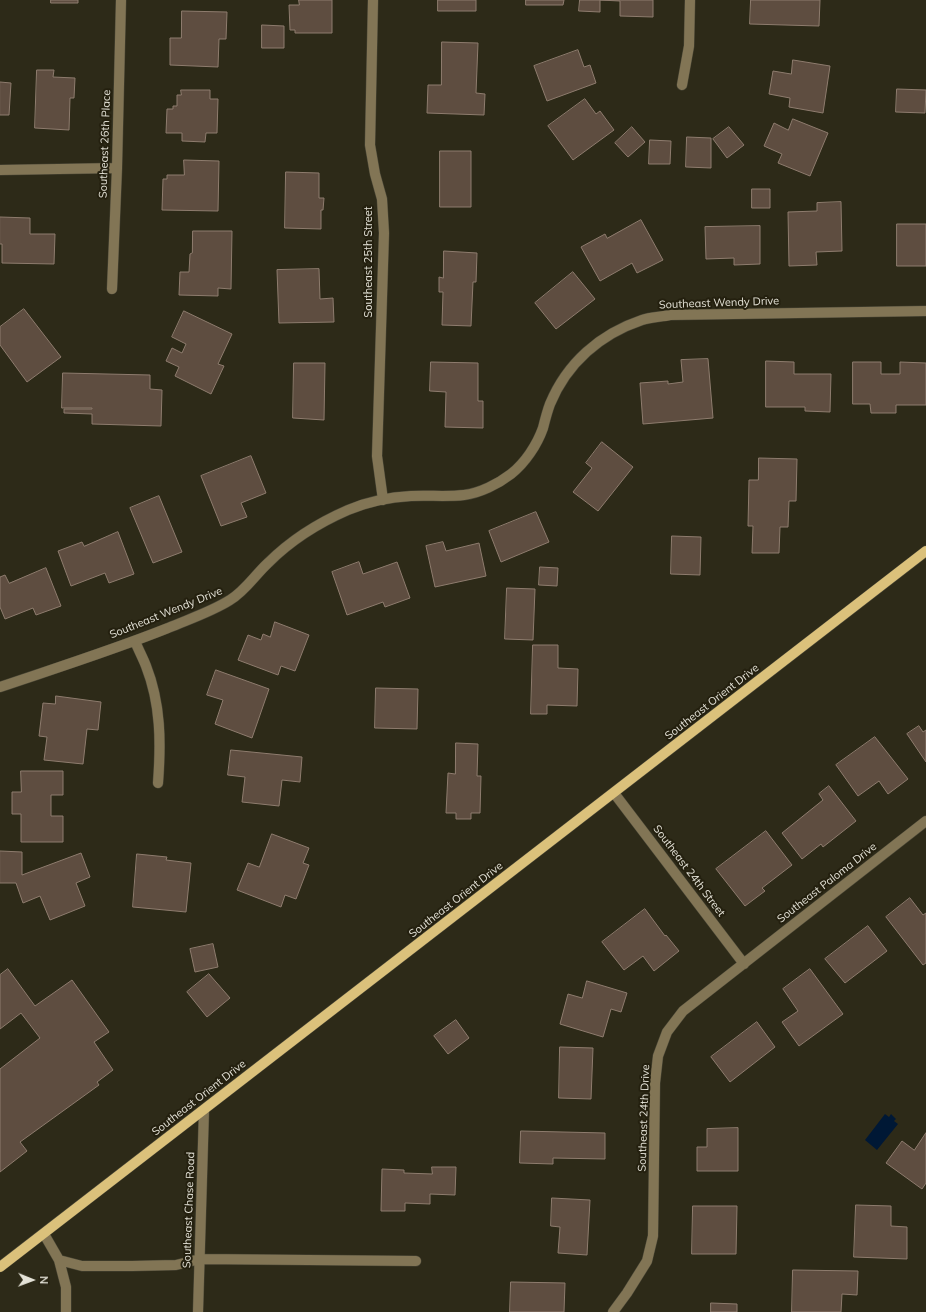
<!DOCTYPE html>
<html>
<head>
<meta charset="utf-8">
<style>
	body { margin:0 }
	#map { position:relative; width:926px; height:1312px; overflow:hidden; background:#2d2a18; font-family:Mulish,sans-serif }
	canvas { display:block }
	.north { position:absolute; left:12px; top:1260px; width:40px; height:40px; -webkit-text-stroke:3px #24200f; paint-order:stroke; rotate:91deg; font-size:11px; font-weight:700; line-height:16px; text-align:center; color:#e4e2d7 }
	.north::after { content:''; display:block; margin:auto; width:14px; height:18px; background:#e4e2d7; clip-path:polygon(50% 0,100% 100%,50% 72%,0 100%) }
</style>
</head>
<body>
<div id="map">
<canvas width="926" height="1312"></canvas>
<div class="north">N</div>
</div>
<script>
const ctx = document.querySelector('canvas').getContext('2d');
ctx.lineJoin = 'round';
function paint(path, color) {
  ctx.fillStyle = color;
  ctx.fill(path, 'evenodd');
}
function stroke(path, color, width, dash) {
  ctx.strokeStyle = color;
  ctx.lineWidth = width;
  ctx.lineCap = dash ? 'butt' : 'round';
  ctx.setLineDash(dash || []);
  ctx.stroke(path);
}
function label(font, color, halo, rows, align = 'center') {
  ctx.font = font + ' Mulish,sans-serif';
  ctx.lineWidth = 4;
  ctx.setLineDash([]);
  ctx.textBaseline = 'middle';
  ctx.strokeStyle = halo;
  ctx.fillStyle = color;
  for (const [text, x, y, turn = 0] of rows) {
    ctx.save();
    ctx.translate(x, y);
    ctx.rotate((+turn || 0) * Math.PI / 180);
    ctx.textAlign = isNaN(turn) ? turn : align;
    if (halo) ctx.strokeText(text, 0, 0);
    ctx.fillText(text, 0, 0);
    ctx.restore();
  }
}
const water = new Path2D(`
	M885 1114 889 1117 891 1114 896 1119 894 1121 898 1124 877 1150 865 1140Z`);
const building = new Path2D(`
	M51 0H78V3H51Z
	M299 0H332V33H295V30H290L289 5H299Z
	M438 0H476V11H438Z
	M526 0H564L563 5H526Z
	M580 0H653V17L620 16V1L600 0V12L579 11Z
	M751 0H820L819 26 750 24Z
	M182 11 227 12 226 39H219L218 67 170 65V38H181Z
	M262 25 284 26V48H262Z
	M442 42 478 43 476 93 485 94 484 115 427 113 428 85H441Z
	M578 50 584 67 590 65 596 83 547 101 534 66Z
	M793 60 830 66 823 113 789 107 790 98 769 94 773 71 791 74Z
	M37 70H54L53 77 75 78 74 98H70L69 130 35 128Z
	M0 82 11 83 9 115H0Z
	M897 89 926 90 925 113 896 112Z
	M181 90H210V99H218L217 133H206L205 142 182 141V133H166L167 109H173V106H177V95H181Z
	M585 99 596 114 600 111 614 130 573 160 548 126Z
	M793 119 828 133 810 176 778 163 782 154 764 146 774 123 788 130Z
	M632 127 645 142 628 157 615 143Z
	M729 127 744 145 727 158 713 139Z
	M687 137 711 138V168L686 167Z
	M650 140 671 141 670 164H649Z
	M440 151H471V207H440Z
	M184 160 219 161 218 211 162 210 163 179H167V175H184Z
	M286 172 319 173V198H324L323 210H321V229L285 228Z
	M752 189H770V208H752Z
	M841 202 842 251 816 252 817 265 789 266 788 212 817 211V203Z
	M0 217 30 218V234H55L54 264 2 263V244H0Z
	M641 220 663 260 637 273 632 263 600 281 581 247 605 234 607 238Z
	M897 224H926V266H897Z
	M760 226V264L734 265V258L706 259 705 227Z
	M193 231H232L231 289 218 288V296L179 295 180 272H189L190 254 192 253Z
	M444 251 477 253 476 282H473L471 326 442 325 443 292H439V277L443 278Z
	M319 269 320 299 333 298 334 322 279 323 277 270Z
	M573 272 595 299 556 329 535 303Z
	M24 309 61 357 27 382 0 345V327Z
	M184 311 232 334 218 364 224 366 211 394 175 376 179 367 166 361 172 348 182 353 186 344 172 337Z
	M708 359 713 418 643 424 640 383 668 381V384L683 382 681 360Z
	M766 361 794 362V374H831L830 412 805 411V407H766Z
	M431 362 478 363V401H483V428L445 427 446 392 430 391Z
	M853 362H881V374H900V362L926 363V405H896V413H871L870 404H853Z
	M294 363H325L324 420 293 418Z
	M63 373 150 375V389L162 390 161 426 92 424V414L64 413V409H92V408H62Z
	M602 442 633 467 598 511 573 492 592 468 586 463Z
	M251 456 266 493 241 503 247 517 221 526 201 476Z
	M759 458 797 459 796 501H789L788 527H780L779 553H752L753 526H748L749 480H758Z
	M159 496 182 552 153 563 130 508Z
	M536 512 549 542 501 562 489 531Z
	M118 532 134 574 109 583 105 573 71 586 58 551 82 542 84 546Z
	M672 536 701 537 700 575 671 574Z
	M443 542 446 551 479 543 486 576 435 587 426 546Z
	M359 562 363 574 397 562 410 598 385 607 383 602 347 615 332 572Z
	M540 567 558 568 557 586 539 585Z
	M46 568 61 606 36 615 33 608 5 619 0 607V577L5 575 9 583Z
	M507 588 535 589 533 640 505 639Z
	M275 622 309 635 295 671 281 666 278 675 238 660 248 635 261 640 263 634 270 637Z
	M533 645H558V668L578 669 577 706 547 705V714H531Z
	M216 670 269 689 252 738 215 724 223 700 207 695Z
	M376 688 418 689 417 729 375 728Z
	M56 696 101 702 98 730 87 729 83 764 44 760 47 737 39 736 43 703 55 704Z
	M919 726 923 732 926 730V762L907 734Z
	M875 737 908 779 888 794 879 781 858 796 836 765Z
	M456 743 478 744 477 776H481L480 813H471V819H456V813H446L448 773 455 774Z
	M231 750 302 757 300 782 282 780 279 806 242 802 245 777 228 775Z
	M21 771H63V795H51V816H63V842H21V814H12V792H21Z
	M829 786 856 821 823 847 821 844 802 859 782 833 823 800 819 794Z
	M766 831 792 865 762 888 765 891 745 906 716 869Z
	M272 834 309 848 303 863 309 865 296 899 285 895 281 907 237 890 248 863 259 867Z
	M0 851 22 852V875L81 853 90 877 76 883 85 906 50 920 40 896 23 903 16 883H0Z
	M137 854 167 857 166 860 191 863 186 912 133 907Z
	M910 898 923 915 926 913V963L923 965 886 917Z
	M645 909 665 936 666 935 679 951 654 971 643 956 624 970 602 942Z
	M868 926 887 951 845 983 825 959Z
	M213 944 218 967 195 972 190 949Z
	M8 969 35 1006 72 980 109 1032 94 1042 113 1070 97 1082 99 1085 20 1142 27 1151 0 1172V1069L40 1038 21 1013 0 1029V975Z
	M810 969 843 1014 799 1046 782 1022 798 1011 783 989Z
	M209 974 230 998 207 1017 187 992Z
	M587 981 627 993 621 1012 611 1009 603 1037 560 1024 568 994 582 998Z
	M456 1020 469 1038 448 1054 434 1036Z
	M757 1022 775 1047 730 1082 711 1057Z
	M560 1047 593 1048 591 1099 559 1098Z
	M738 1128V1171H697V1147H707V1129Z
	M521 1131 605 1133V1159L553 1158V1164L520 1163Z
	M926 1133V1183L922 1189 886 1163 902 1141 914 1150Z
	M432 1167H456L455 1195 430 1194V1204L405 1203V1211H381L382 1169 404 1170V1173L432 1174Z
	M552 1198 590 1200 587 1255 558 1253 560 1227 551 1226Z
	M856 1205 891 1206V1226L907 1227V1259L854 1257Z
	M693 1206H737L736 1254H692Z
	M793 1270 858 1271 857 1295 842 1294 841 1312H792Z
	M511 1282 565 1283 564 1312H510Z
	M711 1303 737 1304V1312H711Z`);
const minor = new Path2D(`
	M373 0 370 145 375 174 382 199 384 233 377 456 383 500
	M682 85 689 46 690 0
	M0 170 117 168
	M112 289 117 168 121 0
	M135 641C138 649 143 658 146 666 161 704 161 743 158 783
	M0 687C56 668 113 650 168 628 189 619 211 612 230 600 245 591 255 575 268 563 291 540 318 523 348 510 367 502 391 497 411 496 428 495 447 497 464 495 480 493 498 484 511 474 525 463 537 445 543 428 545 420 547 412 550 404 567 363 600 334 642 320 651 317 661 317 670 315L926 311
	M614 793 744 964
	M44 1234 59 1260 82 1266H132L176 1265 200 1259 416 1261
	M59 1260 66 1287V1312
	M198 1312 204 1110
	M613 1312 627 1293 647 1261 653 1236 655 1083 658 1056 667 1032 683 1011 926 821`);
const major = new Path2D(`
	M0 1267 926 551`);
const streetNames = [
	["Southeast 26th Place",105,144,-88],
	["Southeast 25th Street",369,262,-90],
	["Southeast Wendy Drive",719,303,-2],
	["Southeast Wendy Drive",166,613,-22],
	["Southeast Orient Drive",712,702,-38],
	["Southeast 24th Street",689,871,53],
	["Southeast Paloma Drive",827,883,-38],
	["Southeast Orient Drive",456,900,-38],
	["Southeast Orient Drive",199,1098,-38],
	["Southeast 24th Drive",644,1118,-88],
	["Southeast Chase Road",189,1210,-88]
];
paint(water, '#001835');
paint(building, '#5e4d40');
stroke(building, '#8e7c6e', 1);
stroke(minor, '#4a4737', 11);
stroke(major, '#4a4737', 11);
stroke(minor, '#827555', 10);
stroke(major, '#dbc17b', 10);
label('11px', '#e4e2d7', '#24200f', streetNames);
</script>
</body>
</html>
